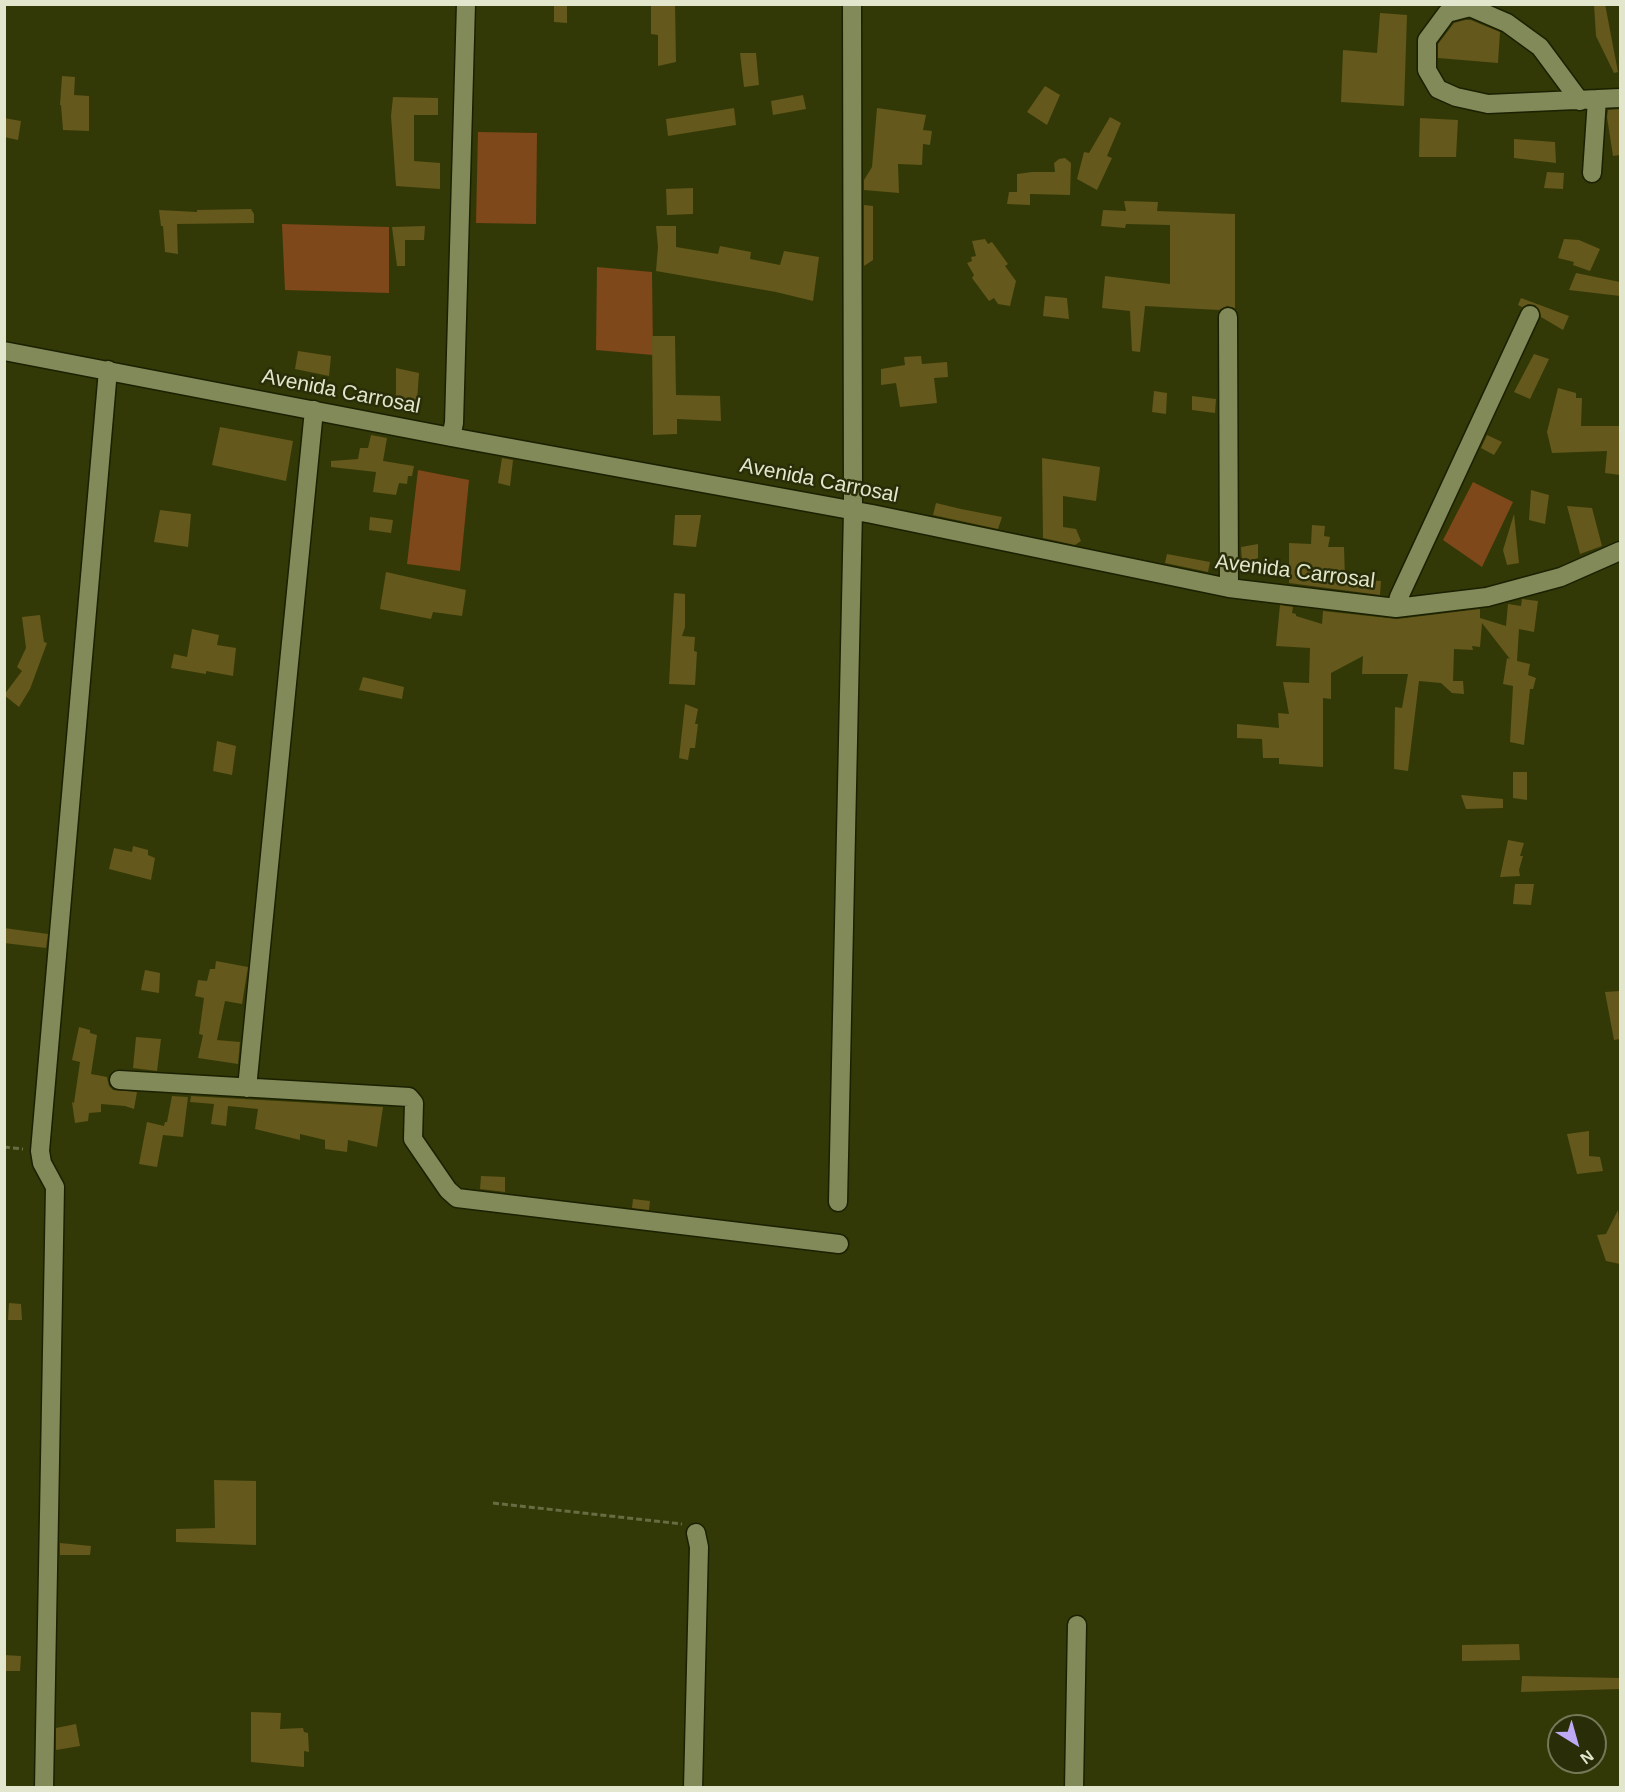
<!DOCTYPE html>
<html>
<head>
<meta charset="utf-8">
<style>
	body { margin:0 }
	#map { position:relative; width:1625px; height:1792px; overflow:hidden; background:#333906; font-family:Arial,sans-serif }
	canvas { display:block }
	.frame { position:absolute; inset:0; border:6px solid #e1e6cc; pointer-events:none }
	.north { position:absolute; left:1547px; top:1714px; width:60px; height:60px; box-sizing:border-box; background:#292e09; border:2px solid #737857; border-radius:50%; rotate:143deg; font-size:16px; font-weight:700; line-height:24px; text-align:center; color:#e1e6cc }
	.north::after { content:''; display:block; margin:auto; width:21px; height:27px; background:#bea9f4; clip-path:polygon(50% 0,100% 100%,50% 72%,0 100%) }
</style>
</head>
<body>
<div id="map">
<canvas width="1625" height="1792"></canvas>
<div class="frame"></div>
<div class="north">N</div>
</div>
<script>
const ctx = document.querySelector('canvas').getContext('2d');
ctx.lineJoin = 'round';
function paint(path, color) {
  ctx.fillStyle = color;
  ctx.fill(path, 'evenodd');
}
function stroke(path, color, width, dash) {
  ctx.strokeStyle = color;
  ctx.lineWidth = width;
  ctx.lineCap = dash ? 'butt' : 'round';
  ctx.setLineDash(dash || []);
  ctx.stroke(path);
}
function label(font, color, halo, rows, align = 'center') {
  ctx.font = font + ' Arial,sans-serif';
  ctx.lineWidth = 5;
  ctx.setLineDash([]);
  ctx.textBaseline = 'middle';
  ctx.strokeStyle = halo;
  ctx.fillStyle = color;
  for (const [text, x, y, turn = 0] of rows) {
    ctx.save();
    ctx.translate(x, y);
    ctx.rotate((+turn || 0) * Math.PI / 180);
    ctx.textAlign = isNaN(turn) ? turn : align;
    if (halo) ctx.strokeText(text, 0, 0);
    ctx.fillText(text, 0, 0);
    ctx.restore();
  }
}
const green = new Path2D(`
	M478 132 537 133 536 224 476 223Z
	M282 224 389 227V293L285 290Z
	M597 267 652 272 653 355 596 350Z
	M418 470 469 480 460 571 407 564Z
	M1473 482 1513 502 1482 567 1443 540Z`);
const building = new Path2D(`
	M554 4H567V23L554 22Z
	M651 4H675L676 62 658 66V35L651 34Z
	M1594 4H1605L1618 72 1614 73 1596 36Z
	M1380 13 1407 15 1404 106 1341 102 1343 50 1377 53Z
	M1465 20H1471L1500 32 1498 63 1438 58V44L1454 23Z
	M740 53H756L759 85 744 87Z
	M62 76 75 77 74 95 89 96V131L63 130 61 105H60Z
	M1045 86 1060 95 1047 125 1027 112Z
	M803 95 806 109 773 115 771 101Z
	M393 97 438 98V115H414V161L440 163V189L396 186 391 116Z
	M734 108 736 125 668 136 666 119Z
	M877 108 926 115 923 130 932 131 930 145 923 144 922 165 898 164 899 193 864 190V180L872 167Z
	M1620 109V155L1613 156 1607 117 1608 110Z
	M1110 117 1121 123 1107 156 1112 158 1097 190 1077 179 1084 152 1089 153Z
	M4 118 21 121 18 140 4 137Z
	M1420 118 1458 120 1456 157H1419Z
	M1514 139 1555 142 1556 163 1514 158Z
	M1065 158 1071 163 1070 195 1030 194V205L1007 204 1009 192H1017V174L1032 172H1055L1054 163 1059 159Z
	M1547 172 1564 173 1563 189 1544 188Z
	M693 188V214L667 215 666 189Z
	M1124 201 1158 202 1157 211 1235 214V308L1227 306 1219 310 1145 306 1140 352 1132 351 1130 311 1102 308 1105 276 1170 284V225L1126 224 1125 228 1101 226 1103 210 1126 211Z
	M864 205 873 206V260L864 266Z
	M251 209 254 214V223L177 224 178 254 165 252 163 226H161L159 210 197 212V210Z
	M425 226 424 240H405V266H397L392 227Z
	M656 226H676V247L718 254 720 246 751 252 750 259 780 265 784 251 819 257 813 301 776 292 656 271 658 247Z
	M985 239 988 244 992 242 1008 264 1005 266 1016 281 1010 306 998 304 994 298 989 301 972 278 974 275 967 263 972 261 971 257 976 256 972 241Z
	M1564 239 1579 240 1600 249 1590 271 1573 265 1574 262 1558 258Z
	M1576 273 1620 282V296L1569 290Z
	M1045 296 1067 298 1069 319 1043 316Z
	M1521 298 1569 316 1563 330 1541 317 1539 309 1535 305 1528 304 1522 307 1518 305Z
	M652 336H675L676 395 720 396 721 421 677 419V434L653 435Z
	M298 351 331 356 329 376 295 369Z
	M1534 354 1549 359 1530 399 1514 392Z
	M921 356 922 364 947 362 948 377 934 378 937 403 900 407 896 383 881 385V369L905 365 904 357Z
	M396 368 419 373 416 414 396 410Z
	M1558 388 1576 393V398H1582L1581 426H1620V475L1605 473 1607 451 1552 453 1547 432Z
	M1154 391 1167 393 1166 414 1152 412Z
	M1192 396 1216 399 1215 413 1192 410Z
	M220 427 293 441 286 481 212 465Z
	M371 435 387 438 383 461 414 466 412 476H408L407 484 399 483 396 495 373 492 376 472 331 467V461L358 459 360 448H368Z
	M1487 435 1502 442 1494 455 1481 448Z
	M502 458 513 460 510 486 498 483Z
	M1042 458 1100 467 1096 501 1063 496V527L1076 529 1081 541 1075 545 1043 538Z
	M1531 490 1549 495 1545 524 1529 520Z
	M936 503 961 509 1002 517 998 529 933 515Z
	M1567 506 1592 508 1602 546 1580 554Z
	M160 510 191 514 188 547 154 542Z
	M1514 514 1519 563 1507 565 1503 550Z
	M675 515H701L696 547 673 545Z
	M370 517 393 520 391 533 369 530Z
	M1312 525 1325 526 1324 536 1330 537 1328 547H1344L1345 579 1381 581 1380 595 1289 583V543L1311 544Z
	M1258 544V558L1242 563 1241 547Z
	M1167 554 1210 562 1208 572 1165 563Z
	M386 572 466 590 462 616 433 612 431 619 380 609Z
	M674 593 685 594V627L682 636 695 637 694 651 697 652 695 685 669 684Z
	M1522 599 1538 601 1534 632 1519 629 1517 661 1530 664 1528 675 1536 678 1533 689H1530L1524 745 1510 742 1513 686 1503 684 1507 658 1510 659 1482 623 1480 647 1472 646 1473 650 1454 649 1453 681H1463L1464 694 1452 693 1441 683 1419 681 1408 771 1394 769 1395 707 1402 708 1408 674H1362L1363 656 1331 673V699L1323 698V767L1279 764V758H1263L1262 739 1237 738V724L1279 728 1278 713 1289 714 1283 682 1309 683 1310 648 1276 646 1280 605 1293 607 1292 613 1296 614V616L1322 624 1323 611 1397 619 1480 609V618L1506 626 1508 604 1521 606Z
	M40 615 44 642 47 643 30 689 19 707 4 695 22 671 17 667 26 648 22 617Z
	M192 629 219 635 217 645 236 648 233 676 206 671V674L171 668 174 654 187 657Z
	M363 677 404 687 402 699 359 690Z
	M685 704 698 709 695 724H698L695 748H690L688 760 679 758Z
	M217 741 236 746 232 775 213 771Z
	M1513 772H1527V800L1513 798Z
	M1461 795 1503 799V808L1466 809Z
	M1508 840 1524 843 1520 856H1523L1519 870 1520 876 1500 877Z
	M133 846 148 850V855L155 858 151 880 109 869 114 848 132 852Z
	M1515 884H1534L1531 905 1513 904Z
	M4 928 48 934 46 948 4 943Z
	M216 961 248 967 242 1004 225 1001 217 1040 240 1042 238 1064 198 1058 203 1035 199 1034 204 998 195 996 198 980 207 981 210 969H215Z
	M145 970 160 973 159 993 141 990Z
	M1620 991V1039L1614 1040 1605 992Z
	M79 1027 90 1030V1033L97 1035 91 1074 107 1077 109 1086 113 1090 137 1092 134 1109 125 1106 101 1104V1112L89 1113 88 1121 75 1123 72 1102 74 1103 80 1062 72 1060Z
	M136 1037 161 1039 157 1071 133 1068Z
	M172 1096 188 1097 183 1137 163 1135 157 1167 139 1164 147 1122 164 1126 165 1122H167Z
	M191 1096 383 1107 377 1147 348 1140 347 1152 325 1149V1140L300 1134V1140L255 1129 258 1109 228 1106 226 1126 211 1124 214 1104 190 1102Z
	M1589 1131V1156L1600 1157 1603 1171 1577 1174 1567 1134Z
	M481 1176 505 1177V1192L480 1189Z
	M633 1199 650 1201 649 1210 632 1208Z
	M1618 1210 1620 1233V1264L1606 1261 1597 1235 1606 1234Z
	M9 1303 21 1304 22 1320H8Z
	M214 1480 256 1481V1545L176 1542V1529L215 1528Z
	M60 1543 91 1546 90 1555H60Z
	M1519 1644 1520 1660 1462 1661V1645Z
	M4 1655 21 1656 20 1671H4Z
	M1522 1676 1620 1678V1689L1521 1692Z
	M251 1712 281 1713 280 1729 303 1728 304 1732 308 1733 309 1752 304 1751V1767L251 1762Z
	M76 1724 80 1746 56 1750V1728Z`);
const path = new Path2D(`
	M4 1147 23 1149
	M493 1503 682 1524`);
const minor = new Path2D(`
	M1580 101 1540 47 1507 23 1470 7 1447 13 1427 40V70L1438 89 1456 97 1488 104 1620 98
	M1592 173 1597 99
	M1228 317 1229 588
	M4 351 451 437 872 514 1229 588 1396 608 1487 597 1561 577 1620 551
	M451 437 454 423 466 4
	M1396 608 1399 597 1530 315
	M119 1080 409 1097 414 1103 413 1139 448 1190 457 1198 839 1244
	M247 1088 314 410
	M838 1202 853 510 852 4
	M44 1788 55 1187 42 1163 40 1151 108 370
	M693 1788 699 1547 696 1533
	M1074 1788 1077 1625`);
const streetNames = [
	["Avenida Carrosal",341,392,11],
	["Avenida Carrosal",819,481,11],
	["Avenida Carrosal",1295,572,7]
];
paint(green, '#7e481a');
paint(building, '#64581c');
stroke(minor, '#1b2000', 21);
stroke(path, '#676d42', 3, [6, 3]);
stroke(minor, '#818a58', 18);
label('21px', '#e1e6cc', '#292e09', streetNames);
</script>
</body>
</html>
